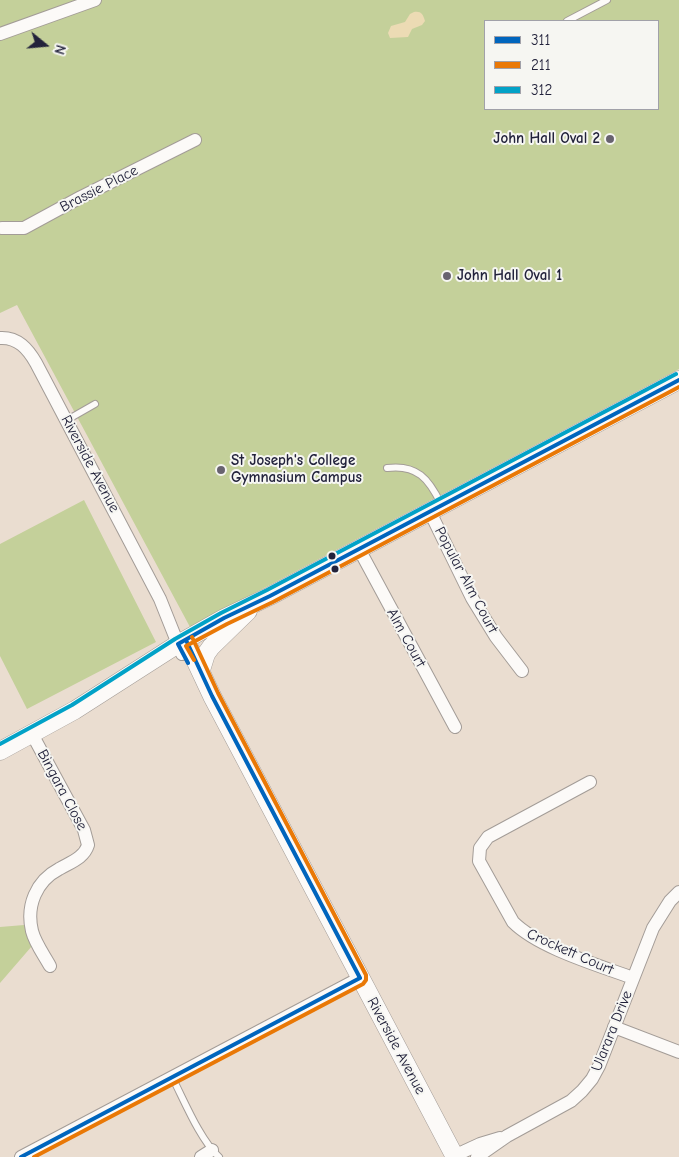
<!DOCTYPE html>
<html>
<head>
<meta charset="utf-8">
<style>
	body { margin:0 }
	#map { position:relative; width:679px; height:1157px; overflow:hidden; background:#eaddd0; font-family:"Comic Neue",sans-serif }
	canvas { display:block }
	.legend { position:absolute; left:484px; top:20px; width:175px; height:90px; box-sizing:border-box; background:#f6f6f2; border:1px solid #a1a1a9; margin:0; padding:6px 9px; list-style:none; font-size:15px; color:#22223b }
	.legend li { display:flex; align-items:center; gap:10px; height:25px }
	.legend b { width:25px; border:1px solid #a1a1a9 }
	.north { position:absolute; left:20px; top:20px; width:50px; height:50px; -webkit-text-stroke:4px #f6f6f2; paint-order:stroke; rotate:107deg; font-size:14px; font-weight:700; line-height:20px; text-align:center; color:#22223b }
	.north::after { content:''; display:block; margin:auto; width:18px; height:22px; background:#22223b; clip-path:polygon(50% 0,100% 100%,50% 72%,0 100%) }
</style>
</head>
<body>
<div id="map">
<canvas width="679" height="1157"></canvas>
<ul class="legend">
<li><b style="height:6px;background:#0065bd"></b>311</li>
<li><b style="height:6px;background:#e97806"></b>211</li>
<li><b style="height:6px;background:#02a2c7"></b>312</li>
</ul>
<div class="north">N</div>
</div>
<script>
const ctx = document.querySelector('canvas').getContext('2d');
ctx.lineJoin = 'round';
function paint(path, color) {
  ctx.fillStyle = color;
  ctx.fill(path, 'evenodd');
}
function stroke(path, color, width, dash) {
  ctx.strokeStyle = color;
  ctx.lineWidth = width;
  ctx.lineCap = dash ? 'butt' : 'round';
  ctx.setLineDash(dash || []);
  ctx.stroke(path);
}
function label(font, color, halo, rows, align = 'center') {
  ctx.font = font + ' "Comic Neue",sans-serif';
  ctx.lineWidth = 4;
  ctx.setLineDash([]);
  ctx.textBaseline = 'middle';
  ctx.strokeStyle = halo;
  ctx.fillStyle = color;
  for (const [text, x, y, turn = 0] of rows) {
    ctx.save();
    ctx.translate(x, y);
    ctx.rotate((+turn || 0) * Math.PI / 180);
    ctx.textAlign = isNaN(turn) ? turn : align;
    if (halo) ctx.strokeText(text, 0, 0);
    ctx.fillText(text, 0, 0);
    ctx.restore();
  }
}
const green = new Path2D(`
	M0 0H679V369L190 627 17 305 0 313ZM485 21H658V109H485Z
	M84 500 156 642 27 709 0 656V544Z
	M24 925 32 946 0 983V927Z`);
const sand = new Path2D(`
	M414 12C421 11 423 14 425 21L422 25 412 29 408 37 390 38 388 33 391 26 405 22 410 14Z`);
const lane = new Path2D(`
	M567 21 607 0
	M67 420 95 404
	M387 468C417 464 429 479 441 504
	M172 1077C184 1100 200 1140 219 1157`);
const street = new Path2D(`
	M0 34 95 0
	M2 228H24L81 197 195 140
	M0 338C18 337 28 349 36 363L160 599 182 654
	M430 512 472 598 496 637 522 671
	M359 549 455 727
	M32 734 84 830 88 845C84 858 71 862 59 869 36 881 26 906 32 931 35 943 44 955 50 966
	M590 782 488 837 480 848 479 861 513 922C539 948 598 965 633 978
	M614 1027 679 1052
	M454 1156 480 1144 500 1138
	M21 1157 360 978
	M201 1157 212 1150
	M477 1157 507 1136 571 1101 582 1091 592 1079 599 1066 653 928 670 901 679 892`);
const secondary = new Path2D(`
	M190 649 212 696 455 1157
	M201 670 206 654 211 647 248 611
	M0 751 75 710 178 644 224 618 270 596 679 380`);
const bus1 = new Path2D(`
	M188 663 178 644 224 618 270 596 679 380
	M21 1157 360 978 212 696 186 640`);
const bus2 = new Path2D(`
	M194 660 186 646 227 624 273 602 679 387
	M34 1157 363 984 366 980V975L218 693 192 637`);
const bus3 = new Path2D(`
	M0 744 72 705 175 639 221 613 267 590 676 374`);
const markers = [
	[610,139,5,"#68636f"],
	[447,276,5,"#68636f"],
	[221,470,5,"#68636f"],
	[332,556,4.5,"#22223b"],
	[335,569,4.5,"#22223b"]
];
const poiNames = [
	["John Hall Oval 2",600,139,"right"],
	["John Hall Oval 1",457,276],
	["St Joseph's College",231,461],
	["Gymnasium Campus",231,478]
];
const streetNames = [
	["Brassie Place",99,189,-27],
	["Riverside Avenue",90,464,62],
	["Popular Alm Court",466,580,62],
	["Alm Court",406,638,61],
	["Bingara Close",62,790,62],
	["Crockett Court",570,952,24],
	["Ularara Drive",612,1031,-68],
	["Riverside Avenue",396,1046,62]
];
paint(green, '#c4d09a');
paint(sand, '#ecdbb4');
stroke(lane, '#a39c97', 8);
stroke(street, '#a39c97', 14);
stroke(secondary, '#a39c97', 19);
stroke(lane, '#fcfaf8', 6);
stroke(street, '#fcfaf8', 12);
stroke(secondary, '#fcfaf8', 18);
stroke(bus1, '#0065bd', 4);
stroke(bus2, '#e97806', 4);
stroke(bus3, '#02a2c7', 4);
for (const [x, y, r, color] of markers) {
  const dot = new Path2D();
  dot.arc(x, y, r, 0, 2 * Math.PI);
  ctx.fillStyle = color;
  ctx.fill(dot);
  stroke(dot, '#f6f6f2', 2);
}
label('bold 15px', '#22223b', '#f6f6f2', poiNames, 'left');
label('15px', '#22223b', '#f6f6f2', streetNames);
</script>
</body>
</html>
